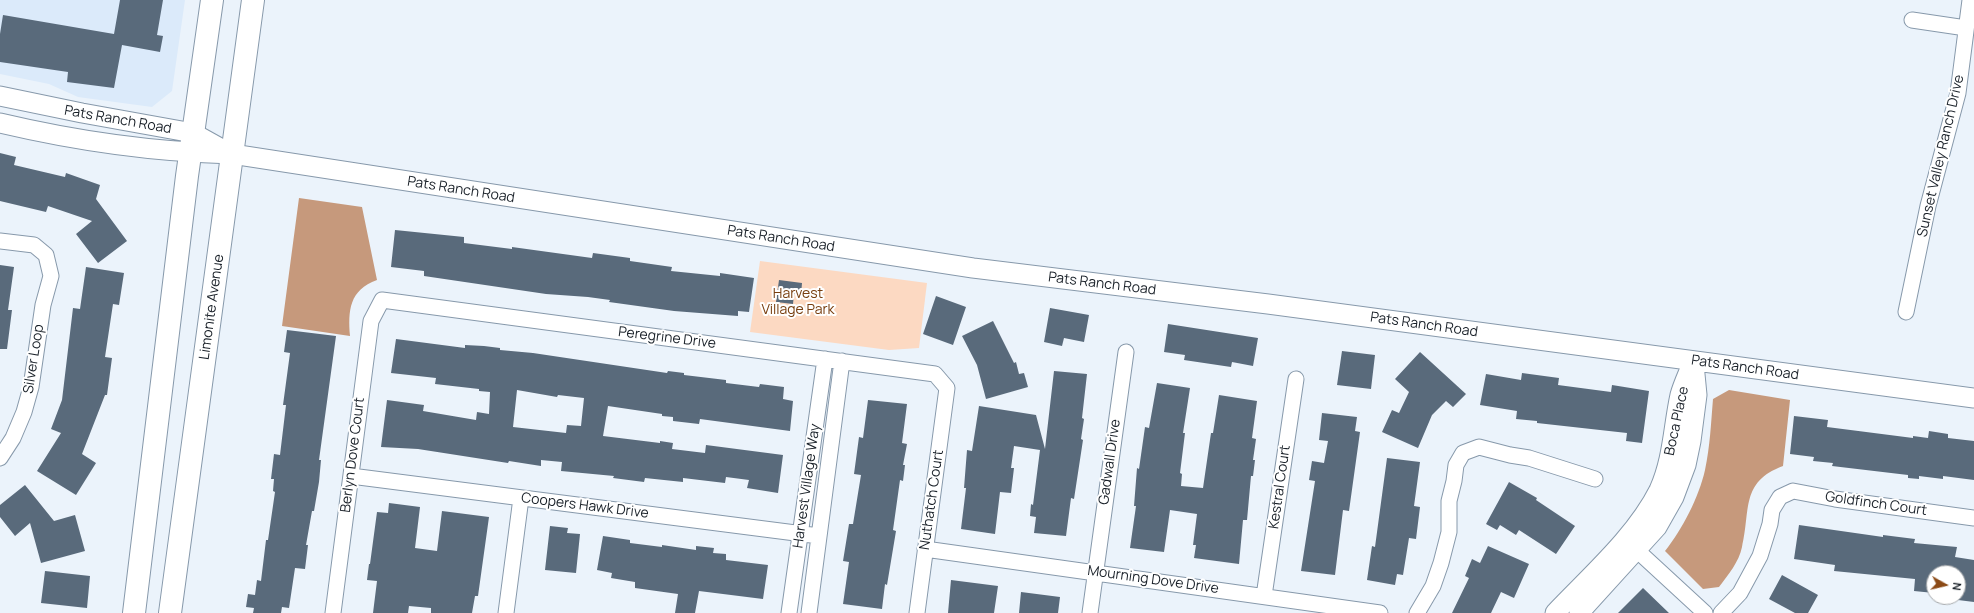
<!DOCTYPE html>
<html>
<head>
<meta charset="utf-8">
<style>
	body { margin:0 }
	#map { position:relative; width:1974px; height:613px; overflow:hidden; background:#ebf3fb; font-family:Manrope,sans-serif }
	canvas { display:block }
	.north { position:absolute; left:1926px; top:565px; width:40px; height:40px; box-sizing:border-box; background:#fff; border:1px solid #a3a6a9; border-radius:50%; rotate:98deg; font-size:11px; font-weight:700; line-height:16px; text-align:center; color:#192028 }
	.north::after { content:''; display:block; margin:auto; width:14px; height:18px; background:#8b4a16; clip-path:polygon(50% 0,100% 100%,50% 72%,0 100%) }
</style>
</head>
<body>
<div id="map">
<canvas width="1974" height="613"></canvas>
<div class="north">N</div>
</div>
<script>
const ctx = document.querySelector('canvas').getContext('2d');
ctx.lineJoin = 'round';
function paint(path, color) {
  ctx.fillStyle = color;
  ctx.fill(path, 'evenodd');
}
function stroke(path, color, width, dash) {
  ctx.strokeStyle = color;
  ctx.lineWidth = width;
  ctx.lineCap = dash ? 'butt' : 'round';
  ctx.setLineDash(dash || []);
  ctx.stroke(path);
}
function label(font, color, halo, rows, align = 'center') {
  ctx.font = font + ' Manrope,sans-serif';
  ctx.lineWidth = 4;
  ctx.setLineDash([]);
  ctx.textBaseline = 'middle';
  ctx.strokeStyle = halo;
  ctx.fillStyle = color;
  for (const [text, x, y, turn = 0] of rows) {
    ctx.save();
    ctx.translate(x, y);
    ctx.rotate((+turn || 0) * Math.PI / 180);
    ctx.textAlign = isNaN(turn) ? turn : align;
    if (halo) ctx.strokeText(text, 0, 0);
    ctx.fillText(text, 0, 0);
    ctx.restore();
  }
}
const built = new Path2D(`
	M0 0H185L172 91 152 107 78 97 49 84 0 74Z`);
const green = new Path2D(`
	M760 261 927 283 919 348 889 350 750 332Z`);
const water = new Path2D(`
	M299 198 362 207 377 280C349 290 348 311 350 336L282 326Z
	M1729 390 1790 400 1783 466C1740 482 1751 510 1742 547 1739 562 1728 575 1719 587L1703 589 1665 551C1682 530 1699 497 1705 470 1710 447 1711 423 1713 399Z`);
const building = new Path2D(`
	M120 0H163L157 35 163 36 160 52 122 45 114 88 67 82 68 72 0 62V34L3 15 114 34Z
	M0 153 16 157 14 165 65 177 66 173 100 185 96 199 127 241 98 263 76 234 92 221 48 206 46 212 0 201Z
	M395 230 464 237V243L512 249V247L592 258 593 253 630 258V261L672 267 671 271 720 276V273L754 278 749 312 738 311V316L674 311 609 302 610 300 588 297 546 294 424 276V271L391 267Z
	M0 265 14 267 8 310H12L7 349H0Z
	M86 267 124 273 119 305 113 304 105 357 112 358 107 395H105L82 454 96 463 76 495 37 471 61 433 51 429 62 400 73 308 80 309Z
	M779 280 802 283 801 295 794 294 793 304 776 302Z
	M936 296 966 307 953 345 923 334Z
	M1050 308 1089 315 1084 342 1064 338 1062 346 1044 342Z
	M993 321 1014 363 1016 362 1019 374 1024 373 1028 387 986 399 977 365 962 336Z
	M1168 324 1258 338 1253 366 1232 362 1231 367 1184 360 1185 355 1164 352Z
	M287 330 336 336 319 460H321L319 482 314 511H312L306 545H308L305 569 295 568 289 608 282 607 281 613H253L254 608 246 607 248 594 255 595 257 580 261 581 266 540H268L275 492 273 491 274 479H271L274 454 280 455 286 405H283L290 353 284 352Z
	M396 339 465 348V345L484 346 500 348V350L533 353 667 373 668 371 684 373V375L726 380V383L759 387 760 384 784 387 783 399 793 401 790 431 700 419 699 424 673 421V417L662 416V414L608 406 603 436 660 443V441L673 443 672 449 705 453 706 445 783 455 778 493 747 488 749 480 726 477 725 483 683 478V482L645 478 644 482 613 478 614 476 561 471 562 462 541 460V466L509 461 508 463 418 449 381 447 387 400 424 405 423 411 476 420 477 412 489 414 490 392 479 391V389L435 384 436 378 391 373ZM517 390 557 397 558 395 584 398 581 426 567 425 566 433 513 427Z
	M1342 351 1375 355 1371 389 1337 385Z
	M1420 352 1466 394 1453 407 1446 401 1432 415 1418 448 1382 432 1392 410 1399 413 1409 392 1395 379Z
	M1054 371 1087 374 1082 418 1084 419 1081 439 1083 440 1074 499 1071 498 1066 536 1034 533 1036 517 1030 516 1031 504 1033 505 1040 450 1014 446 1011 468H1014L1011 493 1000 492 995 534 961 529 966 488H964L967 450 972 451 979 406 1036 415 1045 449Z
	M1522 373 1559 378 1558 385 1611 392 1612 385 1649 391 1642 443 1626 441 1627 433 1537 423V421L1516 419 1517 411 1480 405 1486 374 1521 380Z
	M1157 383 1190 388 1183 433H1185L1180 473 1182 474 1181 486 1203 488 1211 433H1213L1219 395 1257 401 1252 438 1256 439 1253 460H1255L1253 476H1251L1247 520H1243L1239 564 1194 558 1196 545H1193L1197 514 1170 510 1164 552 1130 548 1136 506H1134L1137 468 1139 469 1145 427 1149 428Z
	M868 400 907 404 902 443 907 444 903 465H905L903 481 900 480 893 530 896 531 887 585 885 584 882 609 843 604 849 562 843 561 849 524H853L861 475 854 474 859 437 863 438Z
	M1322 413 1357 417 1355 431 1360 432 1349 511 1343 510 1335 575 1301 571 1315 481 1309 480 1312 461 1324 463 1328 441 1319 440Z
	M1794 416 1828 420 1827 427 1913 438V436L1928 438 1929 431 1948 434V438L1974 441V480L1943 476V479L1919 476V479L1908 478V475L1832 466 1833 463 1813 461 1814 457 1790 454Z
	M1387 458 1420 462 1414 506 1420 507 1416 539 1409 538 1403 575 1397 574 1395 585 1367 580 1372 546 1375 547Z
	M1509 482 1537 498 1536 500 1575 526 1556 554 1519 530 1516 535 1500 525 1497 530 1486 524Z
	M25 485 54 521 75 515 85 551 41 563 30 523 15 536 0 517V505Z
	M389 503 420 507 415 548 437 551 442 511 489 517 478 596H475L472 613H431V608L409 606 408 613H373L377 581 367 580 369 564H370L377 512 388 513Z
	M1799 525 1883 537V535L1915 539 1914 543 1957 547 1955 557 1974 560V602L1958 600V573H1934V593L1914 591 1915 579 1834 571 1835 565 1794 559Z
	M550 526 568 528 567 533 580 534 576 573 545 570Z
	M603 536 630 540V543L662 547V545L696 550V546L714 548 713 553 726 554V560L768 565 763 599 699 591 695 613H675L678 594 635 588V582L611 578 612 573 597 570Z
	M1488 546 1529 564 1514 598 1501 592 1491 613H1452L1469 578 1465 576 1472 559 1480 563Z
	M45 571 90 576 87 608 41 603Z
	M1782 575 1818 595 1808 613H1795L1769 599Z
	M951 580 998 586 994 613H948Z
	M1643 588 1669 613H1618Z
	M1021 592 1060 597 1058 613H1019Z`);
const minor = new Path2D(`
	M1912 20 1966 28
	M0 241 34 245 46 255 51 276 43 305 31 387 24 412 13 438 0 458
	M1906 312 1928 206 1958 93 1970 0
	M351 476 819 536
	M1629 543 1705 613
	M925 549 1380 613
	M1264 596 1296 379
	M333 613 371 321 382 300 935 374 947 388 917 613
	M506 613 521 498
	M789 613 825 359
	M809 613 842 361
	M1090 613 1126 352
	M1417 613 1433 586 1441 563 1449 532V501L1454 481 1456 465 1463 453 1479 447 1510 455 1529 458 1595 479
	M1721 613 1740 593 1760 556 1770 524 1772 510 1780 497 1793 491 1835 499 1974 518`);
const tertiary = new Path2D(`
	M0 96 82 113 193 133 229 153
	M0 123C76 141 154 152 232 154L973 268 1268 304 1974 398
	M1555 613C1590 576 1636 536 1659 490 1673 459 1673 427 1680 395 1683 384 1689 372 1693 361
	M1579 613 1657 527 1674 497 1686 465 1691 441 1697 395 1694 364`);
const primary = new Path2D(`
	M134 613 187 176 212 0
	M170 613 253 0`);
const streetNames = [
	["Pats Ranch Road",118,120,10],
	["Sunset Valley Ranch Drive",1941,156,-77],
	["Pats Ranch Road",461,190,9],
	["Pats Ranch Road",781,239,9],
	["Pats Ranch Road",1102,284,7],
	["Limonite Avenue",212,307,-82],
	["Pats Ranch Road",1424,325,8],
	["Peregrine Drive",667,338,7],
	["Silver Loop",34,359,-81],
	["Pats Ranch Road",1745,368,8],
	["Boca Place",1677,421,-78],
	["Berlyn Dove Court",353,455,-83],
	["Gadwall Drive",1110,462,-82],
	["Harvest Village Way",807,486,-82],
	["Kestral Court",1280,487,-82],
	["Nuthatch Court",932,500,-82],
	["Goldfinch Court",1876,504,8],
	["Coopers Hawk Drive",585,506,7],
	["Mourning Dove Drive",1153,580,8]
];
const parkNames = [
	["Harvest",798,294],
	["Village Park",798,310]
];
paint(built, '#dbeafa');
paint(green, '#fcd9c2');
paint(water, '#c6997c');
paint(building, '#596a7b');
stroke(minor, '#8799ab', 17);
stroke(tertiary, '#8799ab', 21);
stroke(primary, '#8799ab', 24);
stroke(minor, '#fff', 15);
stroke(tertiary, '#fff', 19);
stroke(primary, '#fff', 22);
label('14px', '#192028', '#fff', streetNames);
label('14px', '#783f10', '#fff', parkNames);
</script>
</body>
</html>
